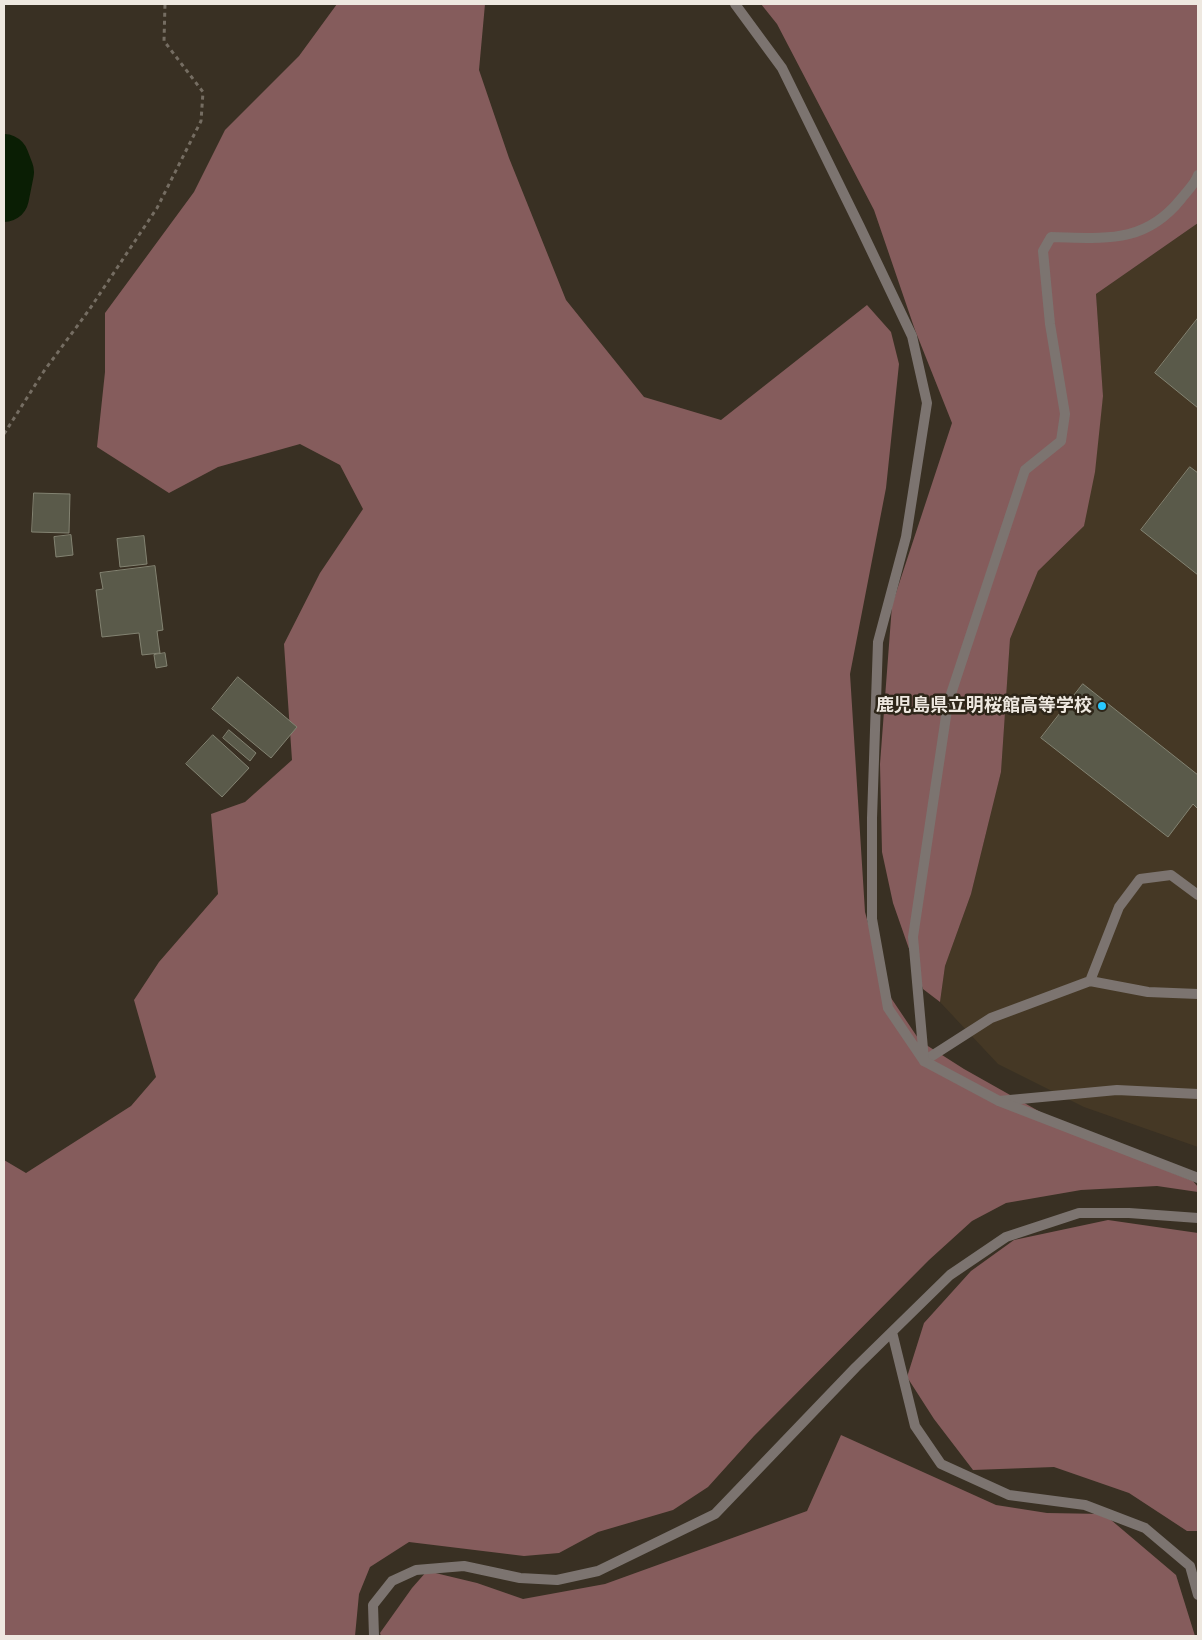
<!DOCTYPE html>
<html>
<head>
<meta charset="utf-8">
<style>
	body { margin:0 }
	#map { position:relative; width:1202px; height:1640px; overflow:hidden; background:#393023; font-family:Figtree,sans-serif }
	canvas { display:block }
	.frame { position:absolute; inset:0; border:5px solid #eee8e0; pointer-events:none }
</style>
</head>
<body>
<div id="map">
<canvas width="1202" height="1640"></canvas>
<div class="frame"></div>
</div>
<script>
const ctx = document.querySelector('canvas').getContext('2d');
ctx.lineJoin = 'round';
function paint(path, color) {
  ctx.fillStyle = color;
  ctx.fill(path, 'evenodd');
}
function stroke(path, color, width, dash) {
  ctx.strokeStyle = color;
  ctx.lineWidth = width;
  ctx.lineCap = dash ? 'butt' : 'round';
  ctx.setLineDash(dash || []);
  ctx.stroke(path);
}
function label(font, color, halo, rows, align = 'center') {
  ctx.font = font + ' Figtree,"Noto Sans JP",sans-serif';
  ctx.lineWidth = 5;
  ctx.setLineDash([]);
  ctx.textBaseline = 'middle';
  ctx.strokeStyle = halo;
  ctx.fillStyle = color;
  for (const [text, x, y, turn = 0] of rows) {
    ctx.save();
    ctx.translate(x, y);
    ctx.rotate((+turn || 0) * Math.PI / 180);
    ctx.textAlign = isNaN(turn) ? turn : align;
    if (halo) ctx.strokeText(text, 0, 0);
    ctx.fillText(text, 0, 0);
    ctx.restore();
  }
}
const built = new Path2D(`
	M1198 223V1147L1084 1107 998 1064 940 1002 945 966 971 894 1001 772 1010 639 1038 571 1084 526 1103 396 1096 294Z`);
const forest = new Path2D(`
	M337 4H485L479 70 509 158 566 300 644 397 721 420 867 305 891 332 899 364 886 488 850 674 865 912 887 992 920 1041 964 1069 1090 1140 1193 1181 1198 1187V1192L1157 1186 1081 1190 1006 1203 972 1221 929 1260 754 1436 708 1487 673 1510 598 1532 559 1553 524 1556 409 1542 370 1567 359 1594 355 1636H4V1160L26 1173 131 1106 156 1077 134 1000 159 962 218 894 211 814 245 802 292 760 284 644 320 573 363 509 340 465 300 444 218 467 169 493 97 447 105 372V313L194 192 225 130 299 56Z
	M761 4H1198V223L1096 294 1103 396 1095 472 1084 526 1038 571 1010 639 1001 772 971 894 945 966 940 1002 923 989 893 903 882 852 880 764 892 605 952 423 915 330 874 210 777 24Z
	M1108 1220 1198 1233V1531H1187L1129 1493 1054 1467 973 1470 934 1419 907 1377 924 1323 971 1271 1014 1240Z
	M841 1435 996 1505 1047 1513 1104 1514 1176 1575 1195 1636H381L380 1633 412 1588 427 1571 477 1583 523 1599 605 1584 807 1511Z`);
const river = new Path2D(`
	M4 159 9 172 4 197`);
const building = new Path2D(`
	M1198 318V408L1155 373Z
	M1190 467 1198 473V575L1141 530Z
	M34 493 70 494 69 533 32 532Z
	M71 535 73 555 56 557 54 537Z
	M144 536 147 564 120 567 117 539Z
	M155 566 163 630 157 631 160 653 142 655 139 633 102 637 96 590 103 589 100 573Z
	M165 653 167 666 156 668 154 655Z
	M238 677 297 727 271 758 212 709Z
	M1083 684 1198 775V809L1193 804 1168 837 1041 738Z
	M229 730 256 753 250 761 223 738Z
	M213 735 249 768 222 797 186 764Z`);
const path = new Path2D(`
	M4 434 44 371 89 310 157 208 201 121 203 92 164 41 165 4`);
const service = new Path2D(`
	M1090 981 1119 907 1140 879 1171 875 1198 895
	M924 1061 991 1018 1090 981 1148 992 1198 994
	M999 1101 1117 1090 1198 1094`);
const minor = new Path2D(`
	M735 4 782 68 860 227 912 336 927 403 906 537 878 642 872 818V919L888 1008 924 1061 999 1101 1198 1178
	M924 1060 913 937 948 703 1025 470 1061 441 1065 414 1050 324 1043 251 1051 237C1103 238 1144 245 1181 199 1186 192 1196 183 1198 175
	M892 1332 915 1426 941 1464 1009 1495 1085 1505 1145 1528 1190 1566 1198 1595
	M374 1636 373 1605 392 1581 416 1570 464 1566 520 1578 557 1580 598 1571 715 1514 856 1367 950 1275 1006 1237 1079 1213H1129L1198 1218`);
const markers = [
	[1102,706,5,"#28c8ff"]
];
const poiNames = [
	["鹿児島県立明桜館高等学校",1092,706]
];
paint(built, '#453825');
paint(forest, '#855c5c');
stroke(river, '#0a1e04', 50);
paint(building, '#5a5a4a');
stroke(building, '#838372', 1);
stroke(path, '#756d62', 3, [4, 4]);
stroke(service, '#7c7470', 10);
stroke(minor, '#7c7470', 10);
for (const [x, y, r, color] of markers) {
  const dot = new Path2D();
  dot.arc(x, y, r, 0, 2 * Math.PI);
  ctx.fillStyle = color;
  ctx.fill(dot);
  stroke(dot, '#2e2619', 2);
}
label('bold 18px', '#eee8e0', '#2e2619', poiNames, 'right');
</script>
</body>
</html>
